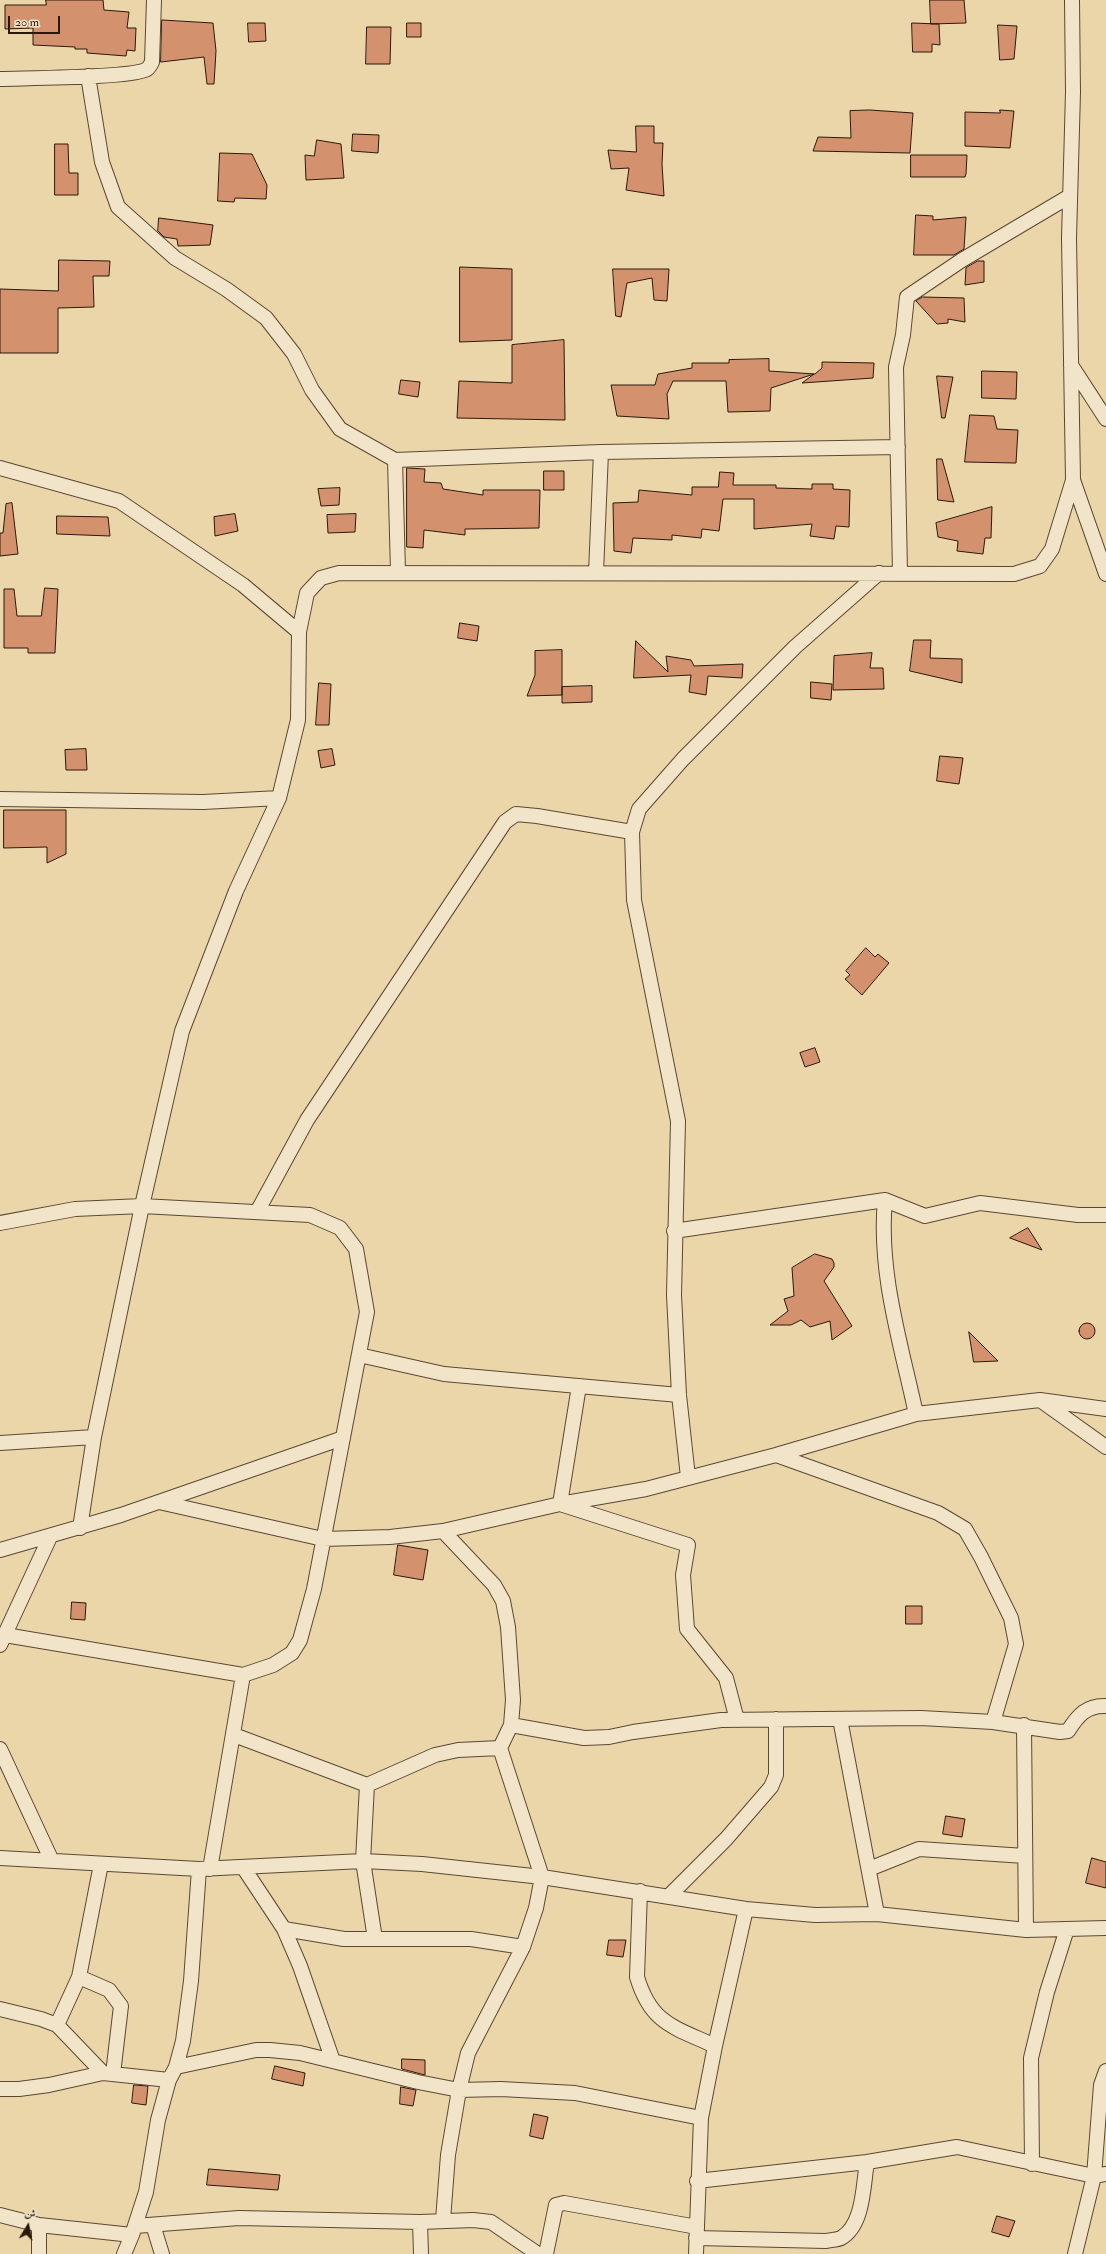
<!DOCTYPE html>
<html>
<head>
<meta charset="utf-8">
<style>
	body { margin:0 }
	#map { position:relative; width:1106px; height:2254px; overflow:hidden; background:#ebd6aa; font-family:"IM FELL Double Pica",Amiri,serif }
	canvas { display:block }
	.north { position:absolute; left:8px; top:2206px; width:40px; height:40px; -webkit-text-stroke:3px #f2e4c8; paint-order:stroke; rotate:10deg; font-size:11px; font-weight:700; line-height:16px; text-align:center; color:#2b180c }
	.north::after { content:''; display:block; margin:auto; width:14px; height:18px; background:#2b180c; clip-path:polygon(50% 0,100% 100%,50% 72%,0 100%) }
	.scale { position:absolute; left:8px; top:16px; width:52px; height:18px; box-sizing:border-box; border:2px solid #2b180c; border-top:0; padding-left:5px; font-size:12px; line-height:14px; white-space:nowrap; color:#2b180c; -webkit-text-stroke:3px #f2e4c8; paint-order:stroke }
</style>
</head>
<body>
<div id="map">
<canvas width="1106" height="2254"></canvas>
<div class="north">ش</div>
<div class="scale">20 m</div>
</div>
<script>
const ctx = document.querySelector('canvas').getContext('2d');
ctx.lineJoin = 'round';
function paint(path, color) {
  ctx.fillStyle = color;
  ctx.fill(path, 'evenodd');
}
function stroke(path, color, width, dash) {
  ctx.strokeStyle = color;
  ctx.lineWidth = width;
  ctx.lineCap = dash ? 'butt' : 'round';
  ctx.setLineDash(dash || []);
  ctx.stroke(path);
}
const building = new Path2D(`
	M46 0H103L104 10 129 12 127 28H136L135 51 127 50 126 56 87 53V49H75V47L33 45V28L5 29V5H46Z
	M930 0H964L966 23 931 24Z
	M162 20 213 23 216 51 214 84H207L204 57 161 62Z
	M248 23H265L266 41 249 42Z
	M407 23H421V37H407Z
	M912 23 939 24 940 45 932 44V52H913Z
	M998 25 1017 26 1014 59 1000 60Z
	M367 27H391L390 64H366Z
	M870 110 913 113 910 153 813 151 818 137 851 138 850 111Z
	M1000 110 1014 111 1010 148 965 146V112L1000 113Z
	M636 126H654V143H663L662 164 664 196 626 190 629 168 611 169 608 150 636 152Z
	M353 134 379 135 378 153 352 151Z
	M317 140 341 144 344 178 306 180 305 155 314 156Z
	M55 144H68L69 173H78V195H55Z
	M220 153 252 154 267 185 266 199 235 198 234 202 218 201Z
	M911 155H967L966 174 965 177H911Z
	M916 215 933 216V220L966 217 964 249 954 255H914Z
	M159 218 213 225 210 245 178 246 177 239 164 237 158 231Z
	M59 260 110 261 109 276H93L94 307 58 308V353H0V289L58 291Z
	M978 261H984V282L965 285 966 268Z
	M460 267 512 269V340L460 342Z
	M613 269H669L667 301 654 300 652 278 627 283 621 317 616 316Z
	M923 297 964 298 965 322 948 319V323L937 324 916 301Z
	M564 340 565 420 457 418 459 381 512 383V345Z
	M769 359V371L815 374 822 368V362L874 363 873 378 802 383 814 374 771 388 770 411 728 412 726 381H673L667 394 669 419 617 416 611 385H655L658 374 692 368V363H729V360Z
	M982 371 1017 372 1016 399 982 398Z
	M937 376 953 377 945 418H942Z
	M401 380 420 382 418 397 399 394Z
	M970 415 994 416 997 429 1018 430 1016 463 965 462Z
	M937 459H942L954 502 938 500Z
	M407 468 425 469 424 482 441 483 443 489 483 495V490H540L539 528 465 529V535L424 530 423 548 407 547Z
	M544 471H564V490H544Z
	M720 472 734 473 733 485H776V488L812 489V484H833V489L850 490 849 527 836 526 834 539 810 536 812 524 754 529V499H723L719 531 702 529 701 538 672 535V540L633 538 631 553 614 551 613 503 638 502 639 490 692 495V487H718Z
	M340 488 339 505 321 506 318 489Z
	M12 503 18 554 0 556V533H3L6 504Z
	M992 507 991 538H985L983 554 957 551 958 541 938 537 936 523Z
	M235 514 238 531 215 536 214 517Z
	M356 514 355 532 328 533 327 515Z
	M57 516 108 517 110 536 57 534Z
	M45 588 58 589 55 653H28V648H4V589H14L17 616H41Z
	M460 623 479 626 477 641 458 638Z
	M914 640H931L930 658 962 659V683L910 671Z
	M636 641 668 672 666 656 691 660 694 666 743 664 742 678 708 676 706 695 689 692 691 675 634 678Z
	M562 650V695L527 696 535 675V651Z
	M872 653 870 668H883L884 689 833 690 834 656Z
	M811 682 832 684 831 700 811 698Z
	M319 683 331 684 329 725H316Z
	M592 686V702L562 703V687Z
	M86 749 87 770H66L65 750Z
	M332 749 335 765 321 768 318 751Z
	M940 756 963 758 959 784 937 781Z
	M4 810H66V854L47 863V847L4 848Z
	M866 948 875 957 878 954 889 963 862 995 845 979 850 975 846 971Z
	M815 1048 820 1062 805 1067 800 1053Z
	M1028 1228 1042 1250 1010 1238Z
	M815 1254 832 1259 834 1263V1267L824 1281 852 1326 832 1340 830 1321 810 1327 801 1320 791 1325H770L788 1311 784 1299 794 1296 792 1268Z
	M1079 1331a8 8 0 1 1 16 0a8 8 0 1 1-16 0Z
	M969 1332 998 1361 974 1362Z
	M398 1545 428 1550 423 1580 394 1575Z
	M72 1602 86 1603 85 1620 71 1619Z
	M906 1606H922V1624H906Z
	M946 1816 965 1819 962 1837 943 1834Z
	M1092 1858 1106 1862V1888L1086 1883Z
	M609 1940H626L623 1957 607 1955Z
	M402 2059 425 2060V2075L402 2069Z
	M275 2066 305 2073 303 2086 272 2079Z
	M134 2085 148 2086 146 2105 132 2103Z
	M401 2087 416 2090 413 2106 400 2104Z
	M534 2114 548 2117 543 2139 530 2136Z
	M209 2169 280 2175 278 2190 207 2185Z
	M997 2216 1015 2221 1009 2237 992 2232Z`);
const minor = new Path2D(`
	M88 76 102 162 118 207 175 258 226 289 266 318 294 354 312 390 340 429 395 460 601 452 898 447
	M0 79C23 78 134 78 147 69 149 68 151 64 152 62L154 0
	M1071 365 1106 419
	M395 460 398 572
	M0 468 119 501 243 585 299 632
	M1073 480 1106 574
	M596 573 601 452
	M900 573 896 367 903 335 907 297 962 260 1070 196
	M0 799 203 802 279 798 298 720 299 632 307 593 321 578 339 573 1014 574 1040 566 1052 549 1073 480 1069 238 1073 92 1072 0
	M885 1200C878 1272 901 1344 916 1414
	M257 1212 307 1120 505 822 516 814 537 816 632 832
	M0 1223 75 1209 142 1206 310 1215 340 1228 356 1249 367 1312 314 1589 300 1640 292 1653 273 1665 243 1675 5 1635
	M674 1231 885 1200 925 1216 980 1203 1078 1215H1106
	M359 1355 444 1374 679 1395
	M579 1386 560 1504 688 1545 683 1575 687 1629 726 1678 737 1720
	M1043 1402 1106 1447
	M0 1443 94 1437
	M776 1455 938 1513 965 1529 981 1557 1011 1618 1016 1644 993 1722
	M688 1477 679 1395 674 1295 678 1121 634 900 632 832 639 809 683 759 795 647 879 573
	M159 1502 323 1539 390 1537 443 1531 494 1585 503 1601 508 1627 513 1700 511 1725 500 1748 542 1877 536 1908 523 1947 468 2053 459 2090 448 2155 443 2220
	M80 1528 94 1437 142 1206 182 1031 236 891 279 798
	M443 1531 560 1504 646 1489 776 1455 916 1414 1040 1400 1106 1409
	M0 1550 121 1515 343 1438
	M0 1645 50 1537
	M840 1719 877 1914
	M511 1725 584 1738 609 1737 633 1732 721 1720 921 1718 993 1722 1060 1732 1068 1731C1078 1715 1087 1705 1106 1706
	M1024 1725 1026 1930
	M234 1735 367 1785 435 1755 458 1750 500 1748
	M0 1749 52 1861
	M367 1785 363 1861 375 1939
	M0 1858 199 1869 363 1861 422 1864 542 1877 746 1909 815 1915 877 1914 1026 1930 1106 1928
	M243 1867 284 1929 300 1966 333 2061
	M210 1869 243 1675
	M869 1869 919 1849 1025 1856
	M640 1891 637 1977C651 2024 674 2027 715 2046
	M669 1896 726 1839 771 1787 776 1775V1719
	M284 1929 344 1939H471L523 1947
	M79 1977 109 1990 121 2006 113 2074
	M0 2009 41 2019 57 2025 103 2073
	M57 2025 79 1977 101 1864
	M176 2067 256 2050H270L300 2053 418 2082 459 2090 501 2089 575 2093 701 2118
	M0 2089H19L49 2085 103 2073 169 2080
	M1032 2164 1031 2058 1047 1992 1067 1929
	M697 2181 867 2162 957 2147 1094 2176 1106 2174
	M0 2215 39 2225 132 2235
	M420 2222 421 2254
	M153 2225 162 2254
	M135 2226 239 2218 420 2222 473 2220 491 2222 538 2254
	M696 2238 826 2241C830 2240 837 2240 841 2238 864 2225 863 2185 867 2162
	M39 2254V2225
	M124 2254 132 2235 146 2192 158 2120 169 2080 176 2067 183 2041 191 1981 199 1869
	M546 2254 556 2205 564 2203 697 2227
	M696 2254 701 2118 715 2046 746 1909
	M1075 2254 1094 2176 1101 2085 1106 2071`);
paint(building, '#d4916e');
stroke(building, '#2b180c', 1);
stroke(minor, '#5b4834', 16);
stroke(minor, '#f2e4c8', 14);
</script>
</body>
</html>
